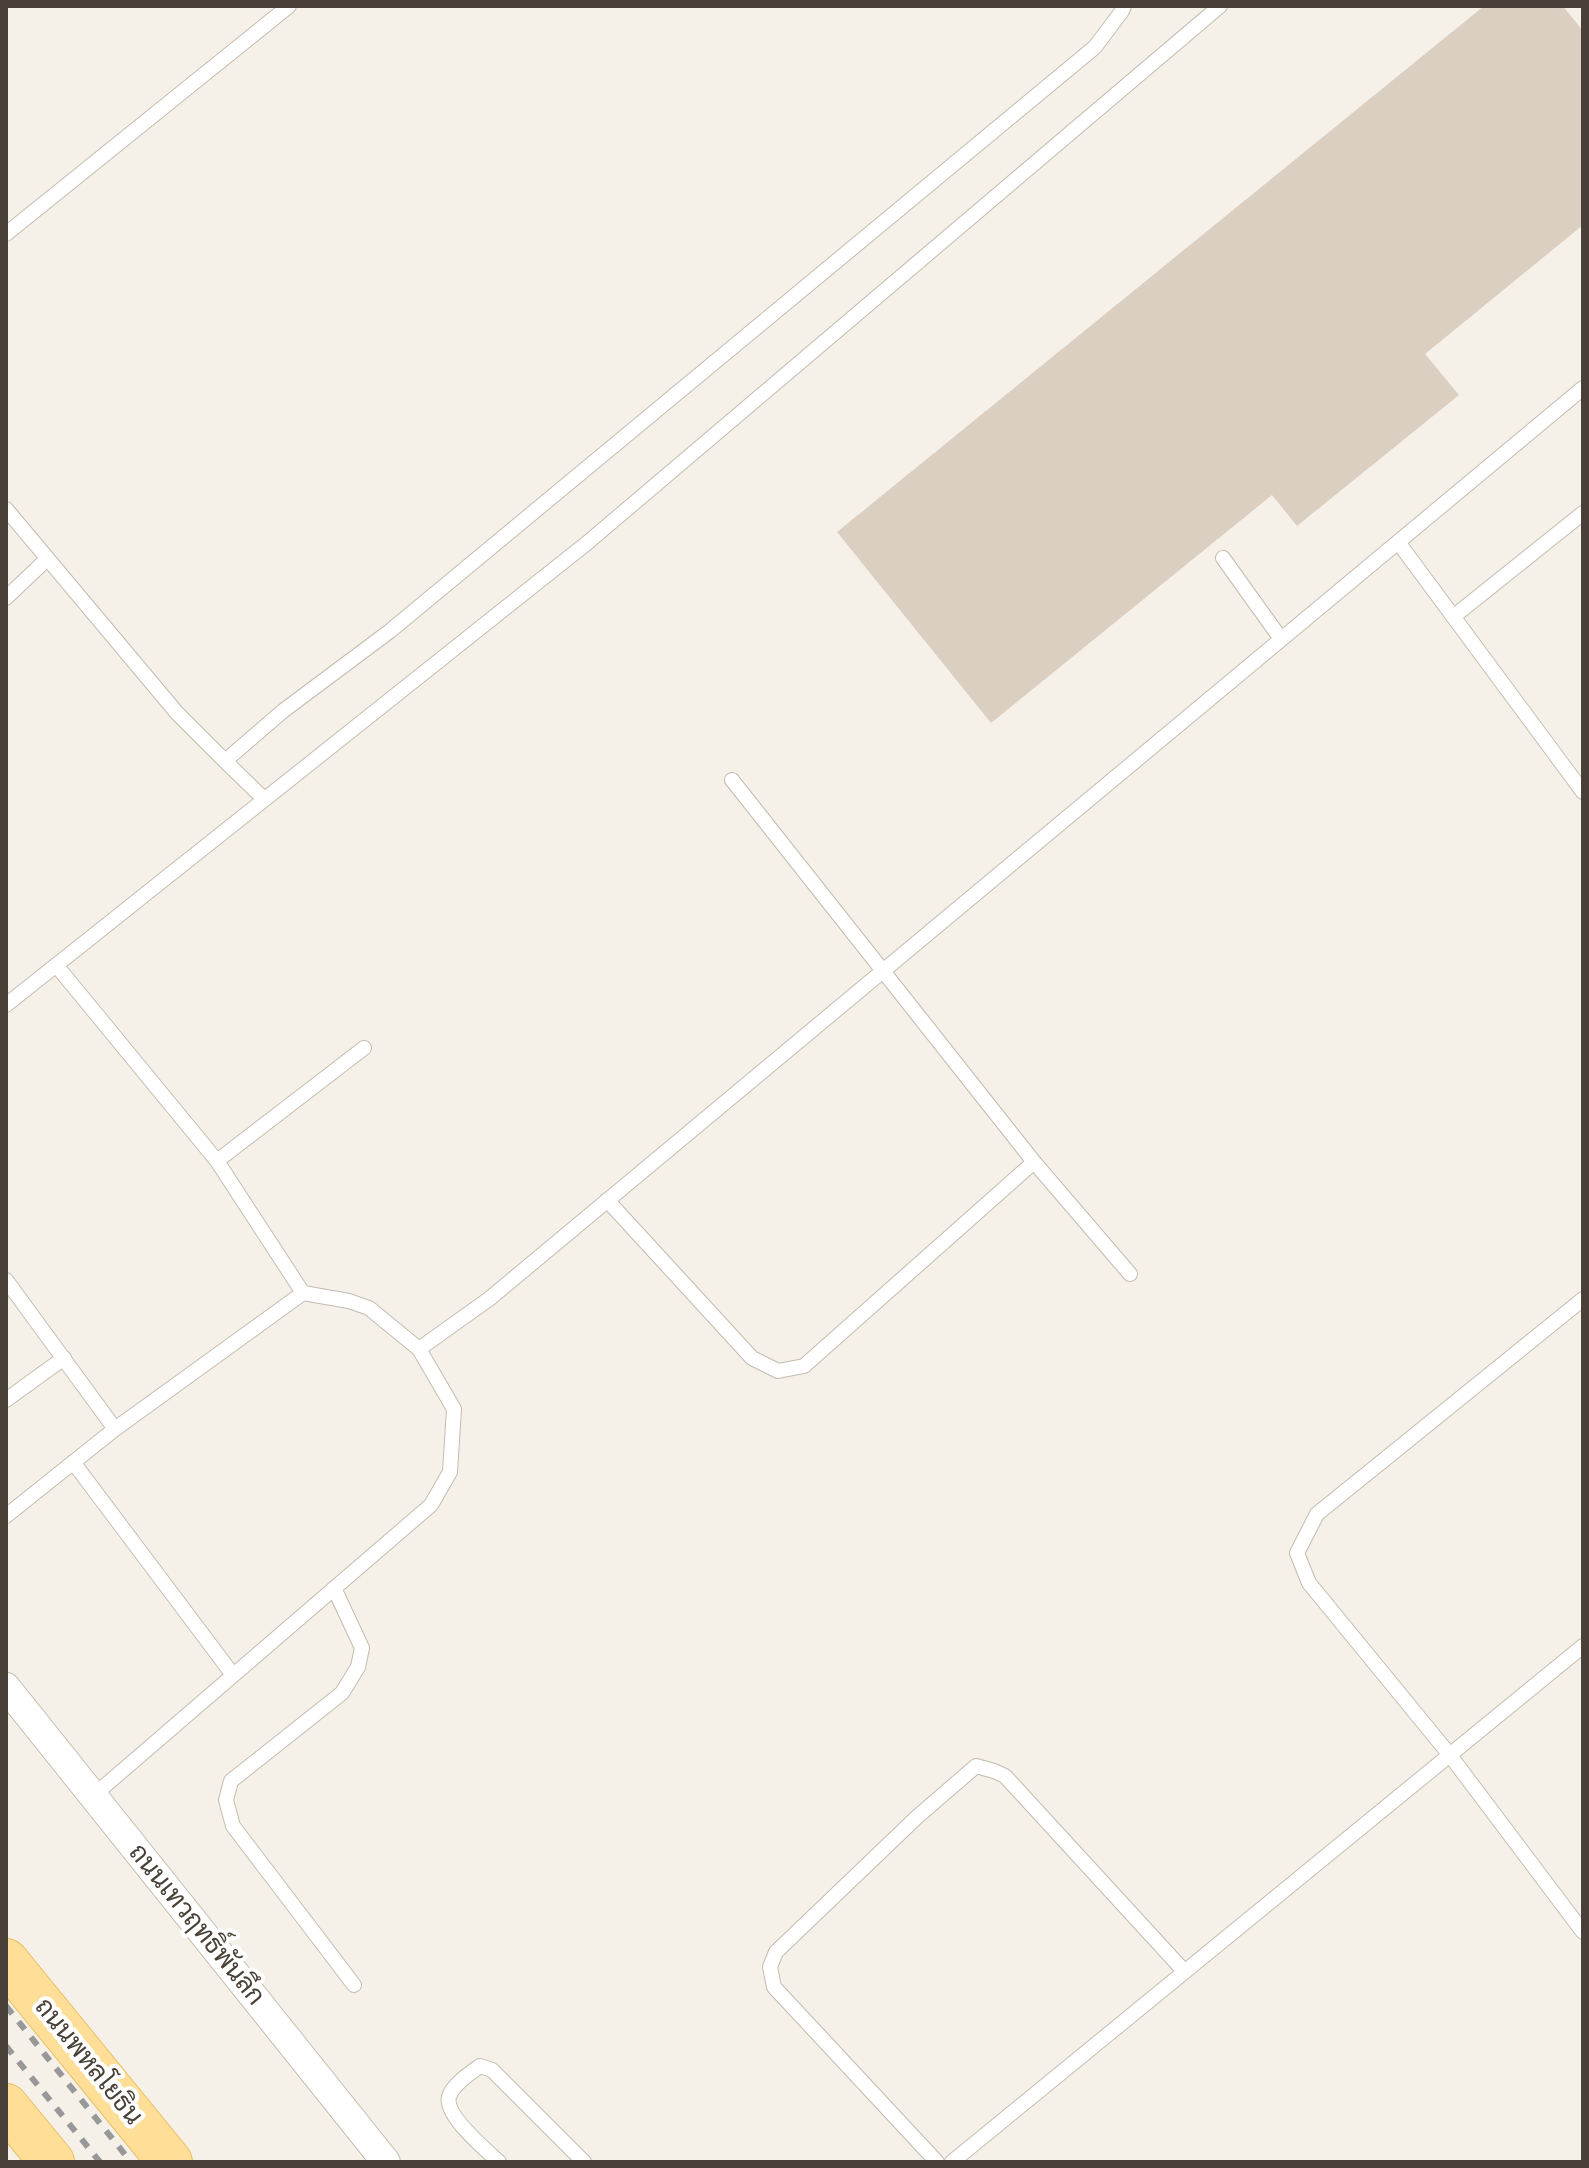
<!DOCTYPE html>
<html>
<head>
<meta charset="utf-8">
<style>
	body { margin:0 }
	#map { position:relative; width:1589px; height:2168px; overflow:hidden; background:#f5f1e9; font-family:Helvetica,sans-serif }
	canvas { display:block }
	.frame { position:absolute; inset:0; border:8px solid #494137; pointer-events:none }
</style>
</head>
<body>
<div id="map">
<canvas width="1589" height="2168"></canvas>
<div class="frame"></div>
</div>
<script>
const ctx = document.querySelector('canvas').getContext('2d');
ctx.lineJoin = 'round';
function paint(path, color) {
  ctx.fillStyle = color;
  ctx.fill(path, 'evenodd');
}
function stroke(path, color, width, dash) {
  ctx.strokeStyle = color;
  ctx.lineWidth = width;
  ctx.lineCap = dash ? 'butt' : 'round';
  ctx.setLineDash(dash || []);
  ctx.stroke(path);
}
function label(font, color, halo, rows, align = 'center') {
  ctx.font = font + ' Helvetica,Sarabun,sans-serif';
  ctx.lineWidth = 8;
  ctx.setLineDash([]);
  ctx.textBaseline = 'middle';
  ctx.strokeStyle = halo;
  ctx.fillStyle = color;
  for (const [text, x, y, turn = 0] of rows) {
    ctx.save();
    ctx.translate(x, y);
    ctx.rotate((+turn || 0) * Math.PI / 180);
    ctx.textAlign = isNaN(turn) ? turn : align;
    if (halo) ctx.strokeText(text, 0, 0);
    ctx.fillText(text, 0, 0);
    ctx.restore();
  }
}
const building = new Path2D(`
	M1484 6H1563L1583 31V225L1425 354 1459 395 1297 526 1272 495 991 723 837 532Z`);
const lane = new Path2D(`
	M6 234 289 6
	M6 509 177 713 225 761 283 711 390 631 1095 47 1122 11 1124 6
	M1398 542 1583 792
	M1223 558 1281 639
	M6 598 47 559
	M1453 617 1583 513
	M225 761 264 799
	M732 780 1034 1162 1130 1274
	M56 965 217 1161 303 1293 349 1301 369 1308 419 1349 489 1299 1583 388
	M6 1005 587 543 1220 6
	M217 1161 364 1048
	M607 1200 752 1358 778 1371 804 1366 1034 1162
	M6 1280 115 1429
	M1583 1299 1317 1514 1297 1553 1309 1583 1449 1754 1583 1932
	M6 1400 64 1358
	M73 1462 233 1675
	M6 1516 115 1429 303 1293
	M334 1588 362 1648 358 1667 342 1693 231 1781 226 1800 233 1826 354 1985
	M93 1796 431 1505 450 1472 454 1409 419 1349
	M499 2162C486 2150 444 2115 449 2097 452 2085 470 2073 480 2066L492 2070 584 2162
	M937 2162 774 1987 770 1967 776 1952 917 1817 976 1766 994 1771 1005 1776 1184 1971
	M952 2162 1583 1646`);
const street = new Path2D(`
	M6 1687 386 2162`);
const primary = new Path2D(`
	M6 1961 170 2162
	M6 2106 52 2162`);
const rail = new Path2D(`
	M6 2006 131 2162
	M6 2046 100 2162`);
const streetNames = [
	["ถนนเทวฤทธิ์พันลึก",196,1925,51],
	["ถนนพหลโยธิน",88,2062,51]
];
paint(building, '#dacfc0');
stroke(lane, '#c4bbae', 16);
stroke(street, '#c4bbae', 30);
stroke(primary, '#e8bd63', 46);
stroke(lane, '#fff', 14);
stroke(street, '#fff', 28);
stroke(primary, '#ffdf97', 44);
stroke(rail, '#989898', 6, [10, 10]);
label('26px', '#494137', '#fff', streetNames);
</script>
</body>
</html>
